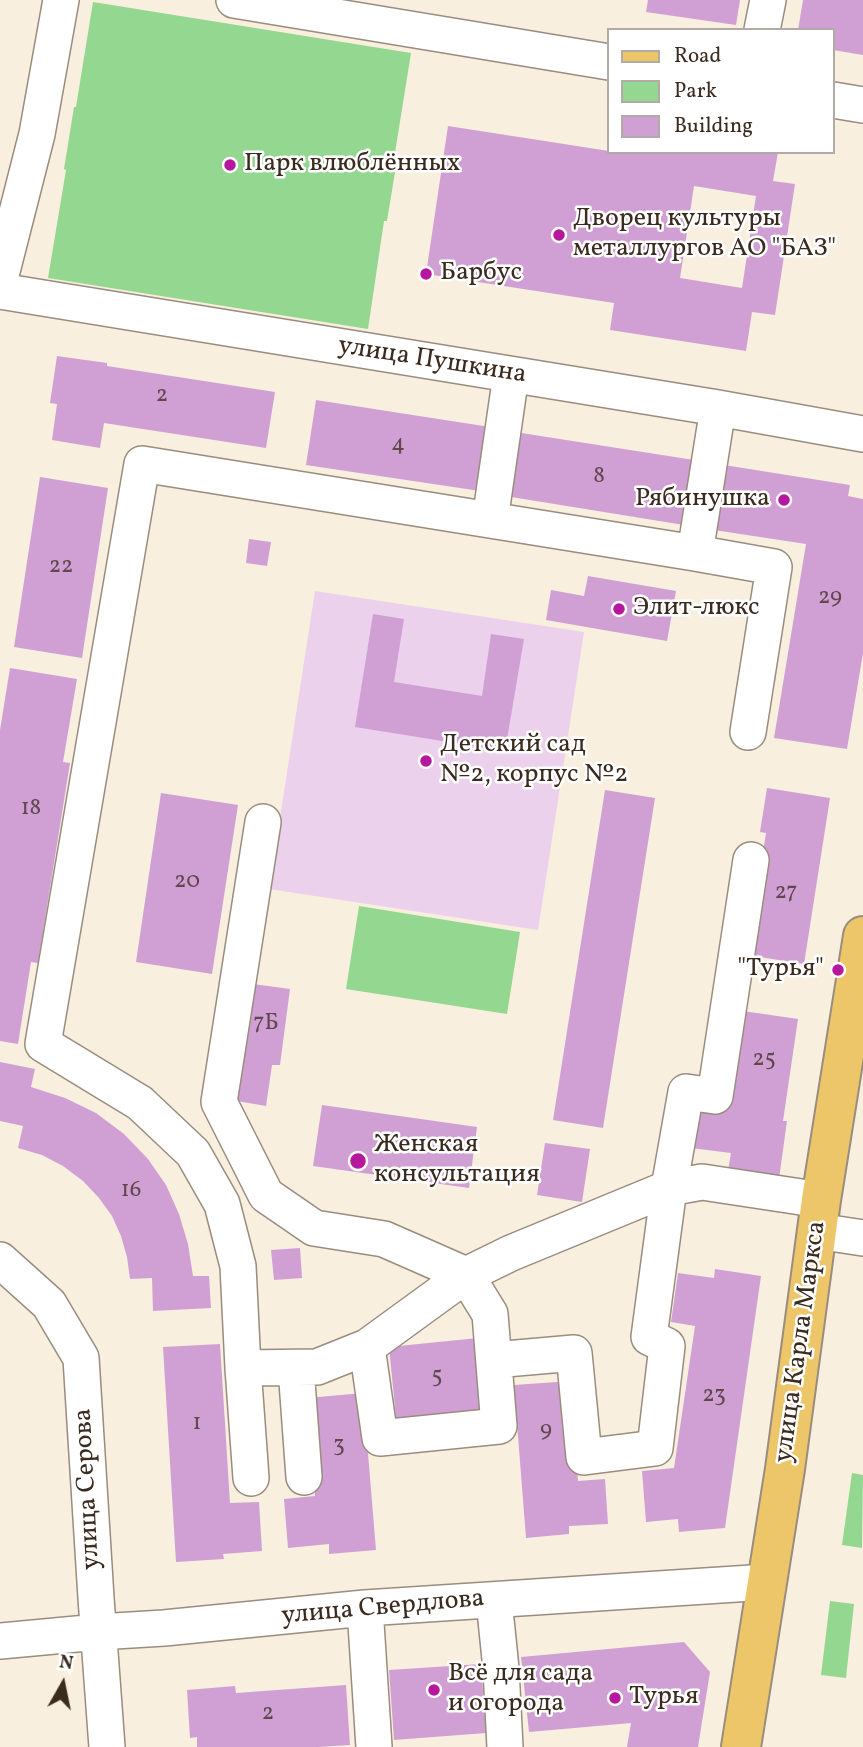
<!DOCTYPE html>
<html>
<head>
<meta charset="utf-8">
<style>
	body { margin:0 }
	#map { position:relative; width:863px; height:1747px; overflow:hidden; background:#f8efdf; font-family:Vollkorn,serif }
	canvas { display:block }
	.legend { position:absolute; left:607px; top:28px; width:228px; height:126px; box-sizing:border-box; background:#fff; border:2px solid #b1aaa5; margin:0; padding:9px 12px; list-style:none; font-size:21px; color:#3b2a1e }
	.legend li { display:flex; align-items:center; gap:14px; height:35px }
	.legend b { width:35px; border:2px solid #b1aaa5 }
	.north { position:absolute; left:28px; top:1649px; width:70px; height:70px; -webkit-text-stroke:5px #fff; paint-order:stroke; rotate:9deg; font-size:19px; font-weight:700; line-height:28px; text-align:center; color:#3b2a1e }
	.north::after { content:''; display:block; margin:auto; width:24px; height:32px; background:#3b2a1e; clip-path:polygon(50% 0,100% 100%,50% 72%,0 100%) }
</style>
</head>
<body>
<div id="map">
<canvas width="863" height="1747"></canvas>
<ul class="legend">
<li><b style="height:9px;background:#ecc669"></b>Road</li>
<li><b style="height:19px;background:#93d790"></b>Park</li>
<li><b style="height:19px;background:#d0a0d5"></b>Building</li>
</ul>
<div class="north">N</div>
</div>
<script>
const ctx = document.querySelector('canvas').getContext('2d');
ctx.lineJoin = 'round';
function paint(path, color) {
  ctx.fillStyle = color;
  ctx.fill(path, 'evenodd');
}
function stroke(path, color, width, dash) {
  ctx.strokeStyle = color;
  ctx.lineWidth = width;
  ctx.lineCap = dash ? 'butt' : 'round';
  ctx.setLineDash(dash || []);
  ctx.stroke(path);
}
function label(font, color, halo, rows, align = 'center') {
  ctx.font = font + ' Vollkorn,serif';
  ctx.lineWidth = 5;
  ctx.setLineDash([]);
  ctx.textBaseline = 'middle';
  ctx.strokeStyle = halo;
  ctx.fillStyle = color;
  for (const [text, x, y, turn = 0] of rows) {
    ctx.save();
    ctx.translate(x, y);
    ctx.rotate((+turn || 0) * Math.PI / 180);
    ctx.textAlign = isNaN(turn) ? turn : align;
    if (halo) ctx.strokeText(text, 0, 0);
    ctx.fillText(text, 0, 0);
    ctx.restore();
  }
}
const built = new Path2D(`
	M315 591 584 632 538 930 269 889Z`);
const green = new Path2D(`
	M93 2 411 53 394 159 397 160 387 221H384L368 329 48 278 66 170 64 169 74 107H76Z
	M359 906 520 932 507 1014 346 989Z
	M852 1473 863 1475 862 1548 842 1545Z
	M830 1601 854 1604 846 1678 821 1675Z`);
const building = new Path2D(`
	M648 0H740L736 25 646 12Z
	M803 0H863V55L833 50V30H798Z
	M448 126 609 151V152L632 154V152H778L773 181 795 184 775 315 752 312 746 351 610 330 614 303 426 274ZM694 186 756 196 742 288 680 278Z
	M57 356 107 363V366L275 392 266 448 104 423 100 448 52 440 57 404 50 403Z
	M316 400 490 427 480 491 306 465Z
	M515 432 694 460 684 525 505 496Z
	M724 465 850 485 848 496 863 499V653L847 749 774 738 806 544 714 530Z
	M40 477 108 488 82 658 14 647Z
	M249 539 271 542 267 566 246 563Z
	M588 576 676 591 667 641 546 620 551 590 584 596Z
	M373 614 404 619 394 682 482 696 491 634 524 639 505 751 355 727Z
	M10 668 77 679 63 762 70 763 38 963 31 962 18 1044 0 1041V730Z
	M767 788 830 798 804 964 747 955 766 833 760 832Z
	M605 790 655 798 603 1128 553 1120Z
	M161 793 238 805 212 974 136 962Z
	M253 984 290 989 280 1065H272L266 1106 237 1101Z
	M743 1011 798 1019 783 1121H787L779 1179 728 1171 731 1153 691 1148 698 1102Z
	M0 1062 35 1069 31 1087 65 1098 96 1113 124 1134 148 1159 166 1185 179 1214 188 1244 193 1276H209L211 1308 153 1311 152 1278 130 1279 127 1257 121 1236 112 1216 99 1198 83 1181 63 1166 42 1155 18 1148 23 1126 0 1121Z
	M322 1105 477 1127 469 1188 313 1166Z
	M545 1143 590 1149 582 1202 537 1195Z
	M300 1248 302 1278 274 1280 271 1250Z
	M715 1269 761 1276 725 1528 679 1532 678 1519 646 1522 642 1471 674 1468 695 1326 671 1322 678 1273 714 1278Z
	M478 1338 485 1409 396 1418 389 1347Z
	M220 1344 230 1503 259 1502 262 1551 223 1554 224 1559 176 1562 163 1347Z
	M571 1381 578 1481 605 1479 608 1524 569 1526V1534L526 1538 514 1385Z
	M363 1393 376 1550 329 1554V1544L288 1548 284 1499 315 1496 307 1398Z
	M684 1642 710 1672 698 1747H627L631 1723 529 1732 521 1657Z
	M481 1664 486 1733 394 1740 389 1670Z
	M346 1685 350 1745 318 1747H197V1737L190 1738 187 1690 235 1686 236 1693Z`);
const minor = new Path2D(`
	M234 0 609 62
	M762 30 768 0
	M833 100 863 105
	M0 279 37 134 61 0
	M0 291 718 408 863 434
	M490 520 511 375
	M695 553 774 567 748 732
	M263 822 219 1102 266 1195 314 1228 384 1239 466 1275 490 1314 499 1426 380 1438 367 1347
	M817 1231 863 1238
	M0 1260 49 1304 81 1358 96 1598 107 1747
	M494 1360 574 1353 584 1457 655 1448 667 1346 649 1337 669 1188 686 1092 715 1096 751 860
	M243 1368 317 1367 367 1347 466 1275 511 1253 669 1188 702 1182 821 1200
	M296 1368 304 1477
	M251 1478 243 1368 238 1266 222 1204 193 1153 140 1103 43 1044 142 464 695 553 718 408
	M494 1600 501 1669 505 1747
	M365 1608 374 1747
	M0 1641 98 1632 164 1628 365 1608 767 1582`);
const major = new Path2D(`
	M741 1747 785 1469 821 1200 863 936`);
const markers = [
	[230,165,7,"#b5179e"],
	[559,235,7,"#b5179e"],
	[426,274,7,"#b5179e"],
	[784,500,7,"#b5179e"],
	[619,609,7,"#b5179e"],
	[426,761,7,"#b5179e"],
	[838,970,7,"#b5179e"],
	[358,1161,9,"#b5179e"],
	[434,1690,7,"#b5179e"],
	[615,1698,7,"#b5179e"]
];
const numberNames = [
	["2",162,397],
	["4",398,446],
	["8",599,478],
	["22",61,568],
	["29",830,599],
	["18",31,810],
	["20",187,883],
	["27",786,894],
	["7Б",266,1025],
	["25",764,1061],
	["16",131,1192],
	["5",437,1378],
	["23",714,1397],
	["1",197,1425],
	["9",546,1432],
	["3",339,1447],
	["2",268,1715]
];
const poiNames = [
	["Парк влюблённых",244,165],
	["Дворец культуры",573,220],
	["металлургов АО \"БАЗ\"",573,250],
	["Барбус",440,274],
	["Рябинушка",770,500,"right"],
	["Элит-люкс",633,609],
	["Детский сад",440,746],
	["№2, корпус №2",440,776],
	["\"Турья\"",824,970,"right"],
	["Женская",374,1146],
	["консультация",374,1176],
	["Всё для сада",448,1675],
	["и огорода",448,1705],
	["Турья",629,1698]
];
const streetNames = [
	["улица Пушкина",432,362,9],
	["улица Карла Маркса",802,1342,-82],
	["улица Серова",89,1489,-93],
	["улица Свердлова",383,1609,-5]
];
paint(built, '#ebd1eb');
paint(green, '#93d790');
paint(building, '#d0a0d5');
stroke(minor, '#9a8c7e', 38);
stroke(major, '#9a8c7e', 42);
stroke(minor, '#fff', 35);
stroke(major, '#ecc669', 38);
for (const [x, y, r, color] of markers) {
  const dot = new Path2D();
  dot.arc(x, y, r, 0, 2 * Math.PI);
  ctx.fillStyle = color;
  ctx.fill(dot);
  stroke(dot, '#fff', 2.5);
}
label('23px', '#60484c', null, numberNames);
label('26px', '#3b2a1e', '#fff', poiNames, 'left');
label('26px', '#3b2a1e', '#fff', streetNames);
</script>
</body>
</html>
